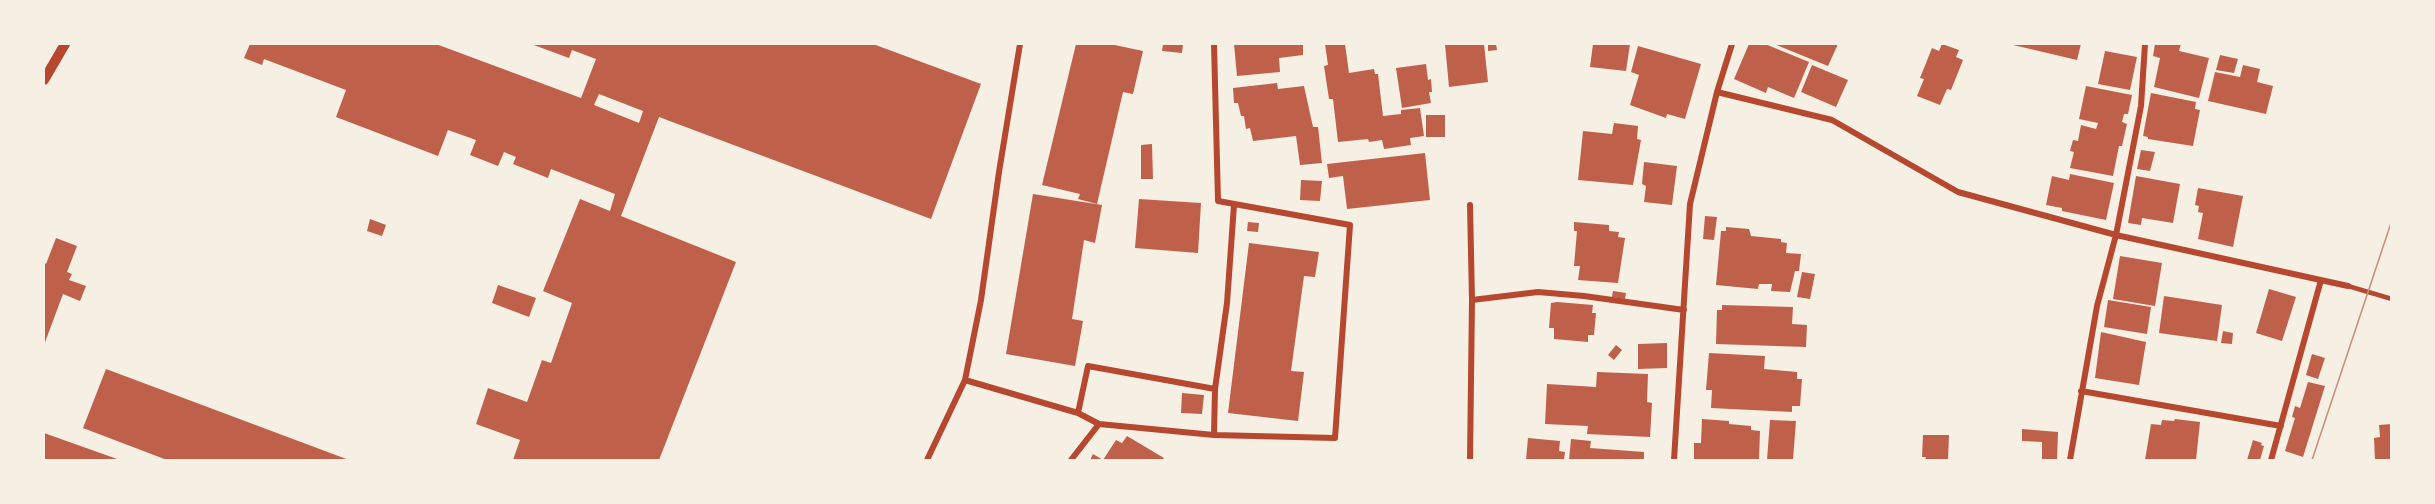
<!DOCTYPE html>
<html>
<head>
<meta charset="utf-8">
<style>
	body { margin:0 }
	#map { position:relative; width:2435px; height:504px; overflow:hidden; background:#f6efe4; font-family:"Nunito Sans",sans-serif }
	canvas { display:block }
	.frame { position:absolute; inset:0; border:45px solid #f6efe4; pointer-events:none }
</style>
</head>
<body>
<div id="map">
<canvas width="2435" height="504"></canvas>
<div class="frame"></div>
</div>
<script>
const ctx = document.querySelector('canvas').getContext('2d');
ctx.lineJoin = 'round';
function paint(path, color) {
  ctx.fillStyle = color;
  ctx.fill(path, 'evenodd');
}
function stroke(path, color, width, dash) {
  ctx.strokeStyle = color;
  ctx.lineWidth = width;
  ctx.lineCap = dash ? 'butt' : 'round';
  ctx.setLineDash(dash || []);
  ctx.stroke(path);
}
const building = new Path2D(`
	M250 44H436L581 98 596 59 572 50 569 58 531 44H873L981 84 931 219 659 117 621 216 736 262 659 460H513L520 440 476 424 488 388 527 402 542 360 551 363 572 303 543 291 580 199 610 211 615 194 551 169 548 178 513 164 516 157 504 152 498 166 470 155 476 140 448 130 438 156 336 117 346 90 264 59 262 65 244 58ZM599 94 643 111 639 123 594 105Z
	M1076 44H1110L1143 51 1133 94 1123 92 1097 204 1078 199 1080 194 1042 185Z
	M1163 44H1183L1182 53 1162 51Z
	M1234 44H1303V55L1279 58 1280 72 1237 76Z
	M1325 44H1345L1349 73 1374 69 1375 74H1378L1383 116 1401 114V110L1420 108 1424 136 1410 138 1411 145 1384 149 1382 140 1369 142 1368 139 1338 142 1333 99H1329L1324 66 1328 65Z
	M1445 44H1484L1488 82 1449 87Z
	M1488 44H1496L1497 50 1488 51Z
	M1593 44H1630L1626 71 1590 67Z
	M1749 44H1765L1809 62 1794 98 1768 87 1766 93 1734 79Z
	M1774 44H1838L1828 66Z
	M1942 44 1959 50 1956 57 1963 60 1951 90 1947 89 1940 105 1917 96 1924 79 1920 78 1932 48 1939 51Z
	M2009 44H2081L2077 60Z
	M2155 44H2181L2179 51 2209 58 2199 98 2154 87 2160 58 2153 56Z
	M1638 46 1701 64 1685 119 1667 114 1666 118 1630 105 1639 75 1631 72Z
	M2105 51 2137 57 2130 90 2098 84Z
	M2220 55 2238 59 2234 73 2216 70Z
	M1426 64 1428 80 1431 79 1432 92H1429L1431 103 1402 108 1396 68Z
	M1812 65 1848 80 1836 107 1801 92Z
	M2243 65 2260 69 2257 82 2273 86 2266 114 2208 101 2215 72 2240 77Z
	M1277 83 1278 89 1304 86 1313 127H1318L1322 163 1300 165 1296 136 1253 141 1250 128 1246 129 1244 116H1241L1238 103H1234L1233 88Z
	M2086 86 2132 95 2128 114H2124L2122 122 2127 124 2122 146H2119L2113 176 2070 168 2074 152 2070 151 2073 140 2078 141 2081 125 2096 129 2098 123 2079 119Z
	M2151 93 2196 102 2195 109 2200 110 2193 146 2148 139V137L2143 136Z
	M1426 115H1445V137H1426Z
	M1614 123 1638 126 1637 139 1641 140 1633 185 1578 180 1583 131 1612 134Z
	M1152 144 1153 179H1141V145Z
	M2141 150 2155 152 2150 171 2137 169Z
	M1425 153 1430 200 1347 209 1343 176 1329 178 1327 164Z
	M1644 162 1677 166 1672 205 1644 202 1646 186 1642 184Z
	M2070 174 2114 183 2106 220 2062 211V208L2046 205 2052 176 2069 180Z
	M2136 176 2180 184 2173 223 2142 218 2141 225 2128 223Z
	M1301 180 1322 181 1320 201 1300 200Z
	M2198 188 2243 196 2233 247 2198 239 2203 213 2198 212 2199 206 2195 205Z
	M1033 194 1102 205 1095 243 1084 240 1072 319 1083 321 1075 366 1006 354Z
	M1139 199 1201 203 1198 253 1135 248Z
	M1705 216 1717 217 1714 240 1703 239Z
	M370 219 386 225 382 236 367 231Z
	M1248 222 1259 223 1258 232 1247 231Z
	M1574 222 1609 225V231L1619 232 1618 237 1625 238 1618 283 1578 280 1580 266H1574L1577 231H1574Z
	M1726 227 1749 229 1751 236 1781 239V242L1787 243 1786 253 1801 254 1799 271H1795L1790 292 1771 291 1772 284H1759L1758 289 1716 285 1721 231H1726Z
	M56 238 77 246 67 272 72 274 69 280 86 286 80 301 63 294 44 345V262L46 264Z
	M1249 243 1319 252 1315 277 1304 276 1291 371 1304 372 1298 421 1228 413Z
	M2120 256 2162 263 2155 306 2113 299Z
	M1802 272 1815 274 1810 299 1797 297Z
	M498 285 536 298 529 317 492 303Z
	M2269 289 2296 297 2282 341 2256 333Z
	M1613 291 1626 293 1625 299 1612 297Z
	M2164 296 2222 305 2217 341 2159 333Z
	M2108 300 2151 307 2147 334 2104 327Z
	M1557 302 1593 305 1592 313H1596L1594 335H1588V342L1554 339V328H1549L1551 303Z
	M1722 305 1793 307 1792 324 1807 325 1806 347 1716 344 1717 310H1722Z
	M2223 331 2233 333 2232 344 2221 343Z
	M2101 332 2146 342 2139 385 2095 378Z
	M1667 343V368L1638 369V344Z
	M1616 345 1622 350 1614 360 1608 355Z
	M1709 353 1765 356 1764 369 1797 372V379H1802L1800 406H1792V412L1711 408 1712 390H1706Z
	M2312 354 2325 358 2318 379 2306 375Z
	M106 369 349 460H167L83 428Z
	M1597 372 1648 374 1647 402 1652 403 1650 437 1587 434 1588 426 1545 424 1547 384 1596 387Z
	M2308 382 2325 386 2303 457 2285 451 2295 418 2292 417 2295 406 2300 408Z
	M1182 393 1204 395 1202 414 1181 413Z
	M1702 419 1729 421V424L1751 426V430L1760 431 1759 460H1694V443H1701Z
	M2175 419 2200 422 2196 460H2145L2151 424 2161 425 2162 420 2174 421Z
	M1770 420 1796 421 1793 460H1767Z
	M2392 424V460H2375L2374 438 2380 437 2379 425Z
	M2022 429 2058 432 2057 460H2042V442L2022 441Z
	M44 433 120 460H44Z
	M1923 435H1949L1948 460H1925L1926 457H1922Z
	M1127 436 1164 458 1162 460H1090L1093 454 1103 460 1116 440 1122 443Z
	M1528 438 1560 441 1559 451 1565 452 1564 460H1526Z
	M1571 439 1591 441 1590 448 1644 452V460H1569Z
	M2253 440 2262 443 2261 445 2264 446 2260 460H2247Z`);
const service = new Path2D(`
	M2348 286 2392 299`);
const minor = new Path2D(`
	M1717 92 1832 120 1958 192 2116 235 2348 286
	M1470 205 1472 300
	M965 380 1078 413 1099 424 1214 435 1335 438 1350 225 1218 201 1214 44
	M2081 391 2281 426
	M1078 413 1088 366 1215 389
	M1214 435 1215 389 1227 303 1234 205
	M927 460 965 380 981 300 999 172 1020 44
	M1071 460 1099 424
	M1470 460 1472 300 1538 292 1584 296 1684 310
	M1674 460 1690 204 1717 92 1732 44
	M2070 460 2097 306 2116 235 2141 106 2145 44
	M2271 460 2321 280`);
const tertiary = new Path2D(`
	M44 80 65 44`);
const tram = new Path2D(`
	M2312 460 2392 220`);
paint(building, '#bf614a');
stroke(service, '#b5482f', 4.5);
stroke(minor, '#b5482f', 6);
stroke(tertiary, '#b5482f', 10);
stroke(tram, '#cf8b77', 1.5);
</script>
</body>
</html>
